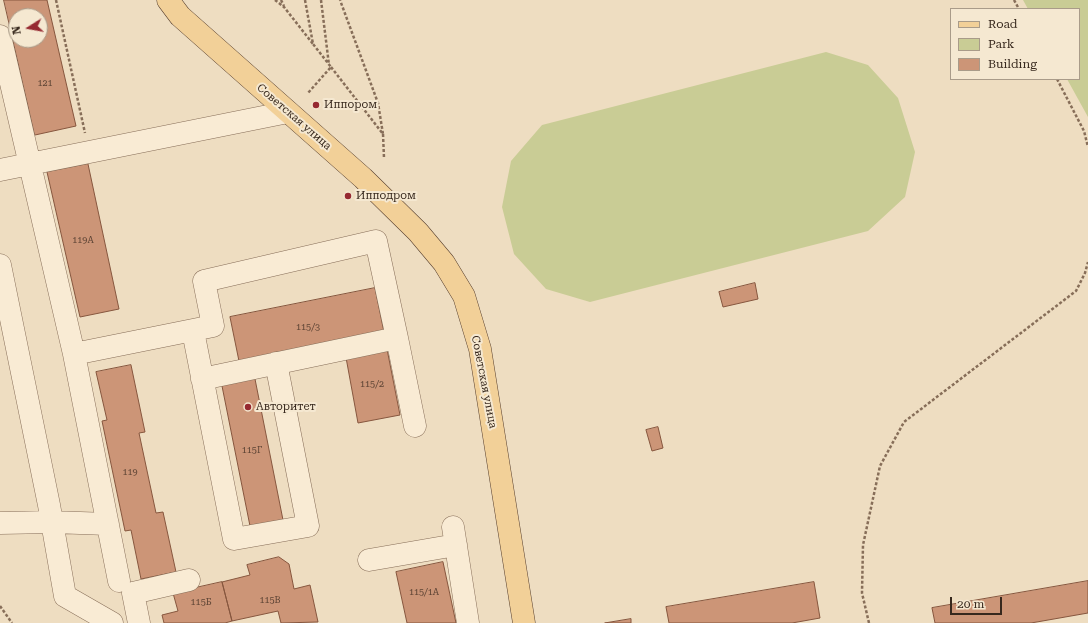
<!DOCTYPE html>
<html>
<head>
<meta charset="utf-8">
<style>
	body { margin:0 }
	#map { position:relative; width:1088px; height:623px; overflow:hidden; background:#eeddc1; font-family:"Roboto Serif",serif }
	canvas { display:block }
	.legend { position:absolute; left:950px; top:8px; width:130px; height:72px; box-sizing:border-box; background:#f5e8d1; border:1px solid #a99b89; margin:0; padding:5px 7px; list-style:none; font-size:12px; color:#37281d }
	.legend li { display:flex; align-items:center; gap:8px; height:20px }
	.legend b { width:20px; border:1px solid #a99b89 }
	.north { position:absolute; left:8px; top:8px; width:40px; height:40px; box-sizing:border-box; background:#f5e8d1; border:1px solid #a99b89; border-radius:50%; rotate:259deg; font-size:11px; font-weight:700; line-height:16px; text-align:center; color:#37281d }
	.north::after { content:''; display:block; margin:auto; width:14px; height:18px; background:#962931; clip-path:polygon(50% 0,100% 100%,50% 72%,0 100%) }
	.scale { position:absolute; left:950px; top:597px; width:52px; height:18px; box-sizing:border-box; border:2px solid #37281d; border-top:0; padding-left:5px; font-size:12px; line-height:14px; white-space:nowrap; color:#37281d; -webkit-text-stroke:3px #f5e8d1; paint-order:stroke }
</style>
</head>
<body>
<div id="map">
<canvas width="1088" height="623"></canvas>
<ul class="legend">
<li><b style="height:5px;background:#f2d098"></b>Road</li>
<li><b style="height:11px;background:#c9cc95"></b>Park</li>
<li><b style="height:11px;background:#cc9577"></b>Building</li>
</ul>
<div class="north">N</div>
<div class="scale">20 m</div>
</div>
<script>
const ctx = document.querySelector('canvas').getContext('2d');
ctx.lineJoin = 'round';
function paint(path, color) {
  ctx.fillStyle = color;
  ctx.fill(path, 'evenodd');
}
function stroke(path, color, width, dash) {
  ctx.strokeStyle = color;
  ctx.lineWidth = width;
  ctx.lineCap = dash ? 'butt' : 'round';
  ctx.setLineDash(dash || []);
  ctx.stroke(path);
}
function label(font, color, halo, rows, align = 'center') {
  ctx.font = font + ' "Roboto Serif",serif';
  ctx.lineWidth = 4;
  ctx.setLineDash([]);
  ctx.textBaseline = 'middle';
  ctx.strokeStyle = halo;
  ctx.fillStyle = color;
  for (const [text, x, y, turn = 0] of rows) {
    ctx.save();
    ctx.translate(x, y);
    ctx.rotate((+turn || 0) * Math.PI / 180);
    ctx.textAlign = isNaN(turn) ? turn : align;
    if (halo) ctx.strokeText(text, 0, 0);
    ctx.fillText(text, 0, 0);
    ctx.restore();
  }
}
const green = new Path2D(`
	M1023 0H1088V117L1067 79H1079V9H1028Z
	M826 52 868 65 898 98 915 152 905 197 868 231 590 302 546 289 514 254 502 207 511 161 542 125Z`);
const building = new Path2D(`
	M4 0H47L76 126 35 135ZM16 16H40V40H16Z
	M88 164 119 309 80 317 47 172Z
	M755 283 758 299 723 307 719 292Z
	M375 288 385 337 240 366 230 317Z
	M386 344 400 415 358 423 345 352Z
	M131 365 145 432 139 433 156 513 163 512 176 572 141 579 131 530 125 531 102 421 107 420 96 372Z
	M254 374 283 520 250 526 221 381Z
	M658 427 663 448 652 451 646 430Z
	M279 557 289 564 294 589 310 585 318 622 281 623 278 611 232 621 222 582 250 575 247 565Z
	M443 562 456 623H407L396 572Z
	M1088 581V613L1031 623H935L932 608Z
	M222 582 232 621 225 623H164L162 615 178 611 173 593Z
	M814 582 820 618 792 623H669L666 607Z
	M631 619V623H605Z`);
const path = new Path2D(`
	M56 0 85 133
	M275 0 284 7 313 44
	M281 0 284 6
	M305 0 313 44 331 67 308 93
	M321 0 329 65
	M1014 0 1019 9
	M331 67 383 134 378 103 340 0
	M1057 79 1084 131 1088 147
	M383 134 384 158
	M0 606 12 623
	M869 623 862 593 863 545 880 466 904 422 1076 291 1085 273 1088 262`);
const minor = new Path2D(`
	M0 36 74 354
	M0 170 288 112
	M0 265 49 505 65 596 112 623
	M193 331 234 539 308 526 276 363
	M397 338 415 426
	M0 523 52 522 108 524
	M453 527 468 623
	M369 560 456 545
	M119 581 74 354 213 326 204 281 376 241 397 338 202 379
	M139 623 133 593 189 580`);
const major = new Path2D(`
	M168 0 180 16 363 178 418 232 444 263 464 296 480 349 524 623`);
const markers = [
	[316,105,4,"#962931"],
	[348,196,4,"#962931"],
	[248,407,4,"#962931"]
];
const numberNames = [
	["121",45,83],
	["119А",83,240],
	["115/3",308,327],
	["115/2",372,384],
	["115Г",252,450],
	["119",130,472],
	["115/1А",424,592],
	["115В",270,600],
	["115Б",201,602]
];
const poiNames = [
	["Иппором",324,105],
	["Ипподром",356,196],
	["Авторитет",256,407]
];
const streetNames = [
	["Советская улица",294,117,41],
	["Советская улица",484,382,79]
];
paint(green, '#c9cc95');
paint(building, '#cc9577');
stroke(building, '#86563e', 1);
stroke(minor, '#876e59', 23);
stroke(major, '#553d2d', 23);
stroke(path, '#876e59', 2.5, [3, 2]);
stroke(minor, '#f9ebd4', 22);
stroke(major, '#f2d098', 22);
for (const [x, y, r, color] of markers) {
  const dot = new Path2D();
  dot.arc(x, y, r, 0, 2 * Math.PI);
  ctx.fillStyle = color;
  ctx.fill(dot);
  stroke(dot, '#f5e8d1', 1.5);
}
label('9px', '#5c4334', null, numberNames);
label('11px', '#37281d', '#f5e8d1', poiNames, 'left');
label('11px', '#37281d', '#f5e8d1', streetNames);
</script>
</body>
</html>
